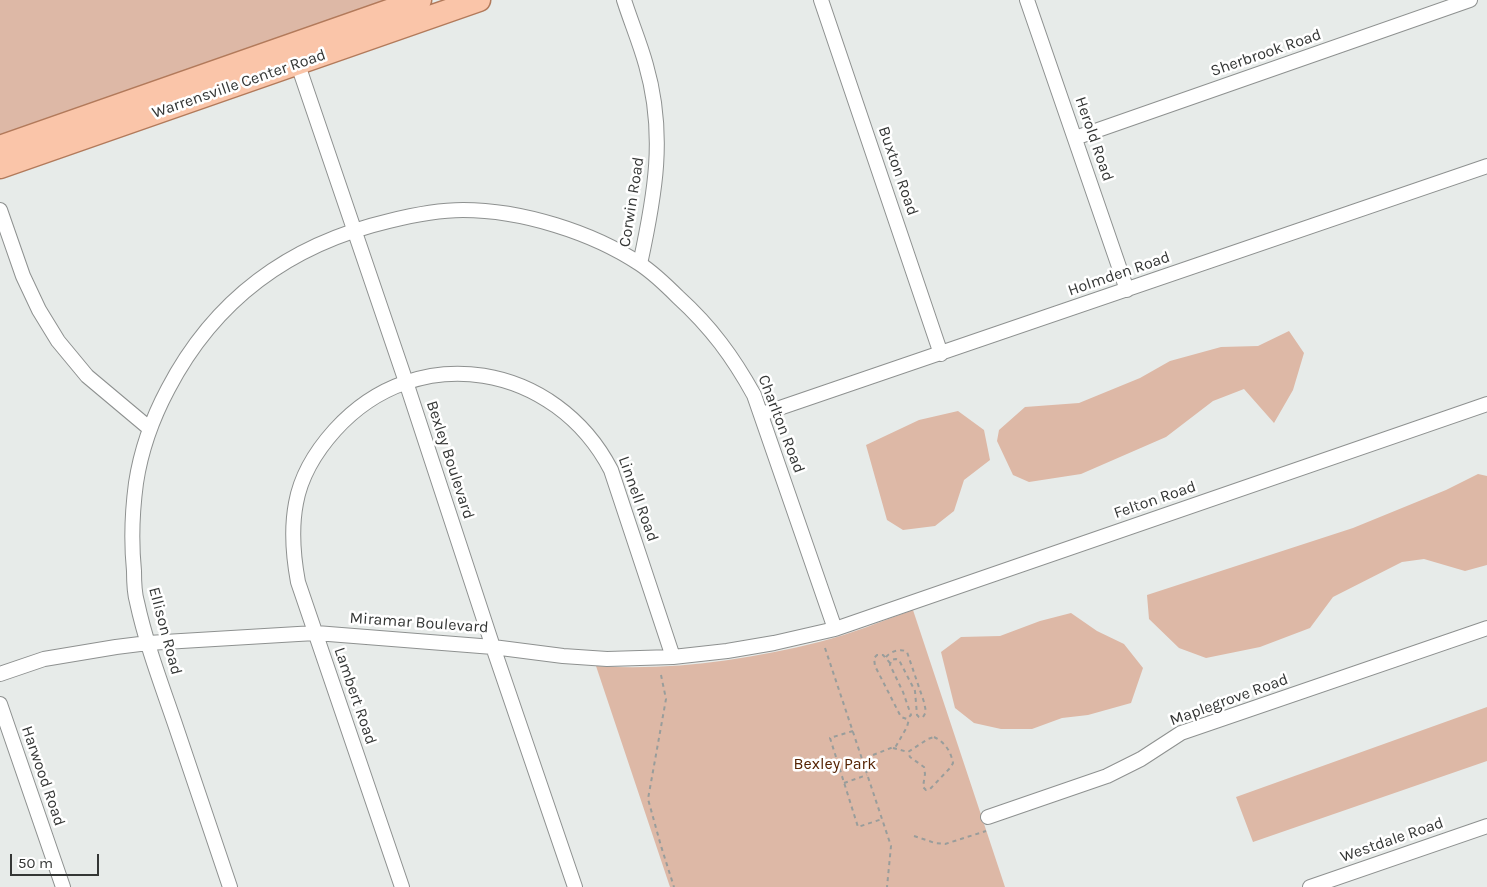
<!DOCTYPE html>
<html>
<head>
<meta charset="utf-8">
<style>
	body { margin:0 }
	#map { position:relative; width:1487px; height:887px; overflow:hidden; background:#e7ebe9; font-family:Karla,sans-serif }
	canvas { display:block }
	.scale { position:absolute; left:10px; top:854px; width:89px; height:22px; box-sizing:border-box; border:2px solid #343635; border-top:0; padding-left:6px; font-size:15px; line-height:18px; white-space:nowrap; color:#343635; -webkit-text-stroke:4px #fff; paint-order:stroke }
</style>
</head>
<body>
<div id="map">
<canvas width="1487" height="887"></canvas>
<div class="scale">50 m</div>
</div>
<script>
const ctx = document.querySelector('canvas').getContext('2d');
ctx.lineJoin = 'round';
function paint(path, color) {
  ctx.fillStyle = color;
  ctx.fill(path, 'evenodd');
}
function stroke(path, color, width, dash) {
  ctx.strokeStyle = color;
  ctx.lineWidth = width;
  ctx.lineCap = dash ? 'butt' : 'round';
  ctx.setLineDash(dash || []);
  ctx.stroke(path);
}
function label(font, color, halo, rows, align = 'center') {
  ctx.font = font + ' Karla,sans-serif';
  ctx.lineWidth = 5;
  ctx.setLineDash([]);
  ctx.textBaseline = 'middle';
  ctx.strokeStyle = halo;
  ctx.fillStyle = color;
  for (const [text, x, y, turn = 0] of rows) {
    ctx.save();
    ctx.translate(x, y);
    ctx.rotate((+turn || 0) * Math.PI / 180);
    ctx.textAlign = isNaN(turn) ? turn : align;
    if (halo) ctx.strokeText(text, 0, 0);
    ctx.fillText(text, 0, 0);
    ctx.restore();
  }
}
const green = new Path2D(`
	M0 0H420L0 147Z
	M1289 331 1304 353 1293 390 1274 423 1244 389 1213 401 1166 437 1081 474 1029 482 1013 475 997 441 999 430 1025 407 1079 403 1140 378 1170 361 1221 347 1258 346Z
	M958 411 984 430 990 460 964 480 954 511 935 526 903 530 887 520 866 445 919 420Z
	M1478 474 1487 476V565L1465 571 1424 559 1402 562 1333 597 1310 628 1260 647 1206 658 1179 648 1149 619 1147 595 1353 528 1446 490Z
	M913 610 1005 887H670L596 666C670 671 747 660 819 642 851 634 882 621 913 610Z
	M1071 613 1097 631 1124 644 1143 668 1131 703 1088 715 1062 718 1032 729H1001L974 723 955 708 941 652 961 637 1000 636 1040 621Z
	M1487 707V761L1253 842 1236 797Z`);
const path = new Path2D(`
	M825 648 891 846 887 887
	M886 657C891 651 901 648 907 652L924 702 926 712 923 717H919L917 715 915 691 899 660 896 659 891 660 890 665 903 692 911 715 907 719 901 717 875 666 874 658 877 655H883L890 663
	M661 675 666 699 648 799 661 846 674 887
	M853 731 830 738 858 827 882 819
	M934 737C945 742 951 752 953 763L951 767 930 789 926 790 923 787 925 774 924 767 910 757 908 752 928 739Z
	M893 748 908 752
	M873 755 896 746 907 727 909 719
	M844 783 867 775
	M914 836 935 843 945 844 986 831`);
const minor = new Path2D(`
	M624 0C631 22 640 43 646 65 666 134 655 195 640 264
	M821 0 941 354
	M1027 0 1127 290
	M295 56 406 382 493 647 575 887
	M1075 138 1470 0
	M0 210 23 276 39 310 58 341 87 376 149 428
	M762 414 1487 166
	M0 674 44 659 116 647 148 643 298 634 316 633 493 647 563 656 607 659 673 657 727 651 774 643 835 629 1487 404
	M0 704 63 887
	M988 817 1107 776 1141 759 1181 733 1487 628
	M230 887C212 834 194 780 176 727 162 686 146 644 137 602 134 592 134 581 134 571 131 541 132 513 136 483 141 450 152 419 168 389 215 299 291 244 389 221 413 215 438 210 463 210 521 210 592 232 640 264 655 274 666 285 678 297 711 327 733 357 754 395L835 629
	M402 887 298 582C293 555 291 529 296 503 301 475 317 450 335 430 418 338 556 364 611 470L673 657
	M1310 887 1487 826`);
const primary = new Path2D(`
	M0 147 420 0
	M0 167 479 0`);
const streetNames = [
	["Sherbrook Road",1266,53,-19],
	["Warrensville Center Road",239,84,-19],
	["Herold Road",1094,139,71],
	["Buxton Road",898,171,71],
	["Corwin Road",632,202,-81],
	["Holmden Road",1119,274,-19],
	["Charlton Road",781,424,69],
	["Bexley Boulevard",450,460,72],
	["Linnell Road",638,499,70],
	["Felton Road",1155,500,-19],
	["Miramar Boulevard",419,623,4],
	["Ellison Road",165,631,75],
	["Lambert Road",355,696,71],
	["Maplegrove Road",1229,700,-20],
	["Harwood Road",43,776,71],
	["Westdale Road",1392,840,-19]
];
const parkNames = [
	["Bexley Park",835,764]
];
paint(green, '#ddb8a6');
stroke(minor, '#8e9190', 16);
stroke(primary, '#b27a5b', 25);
stroke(path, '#999d9b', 2, [4, 4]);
stroke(minor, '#fff', 14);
stroke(primary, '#fac5a9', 22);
label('16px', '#343635', '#fff', streetNames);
label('16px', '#562404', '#fff', parkNames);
</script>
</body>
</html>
